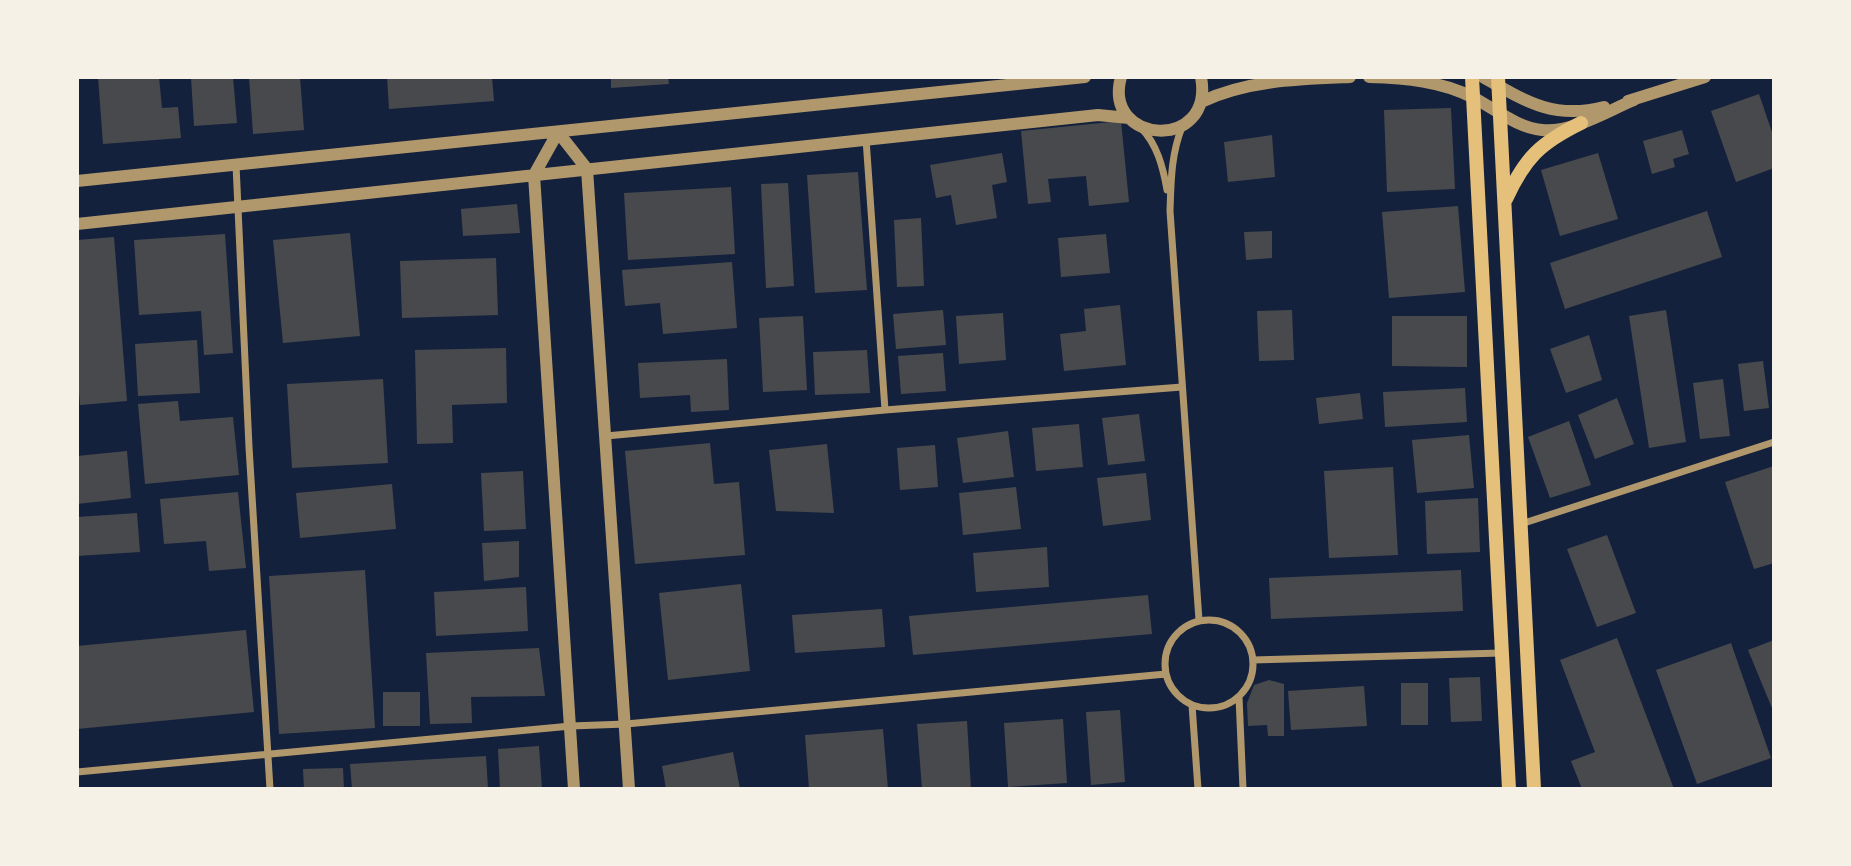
<!DOCTYPE html>
<html>
<head>
<meta charset="utf-8">
<style>
	body { margin:0 }
	#map { position:relative; width:1851px; height:866px; overflow:hidden; background:#14213d; font-family:Barlow,sans-serif }
	canvas { display:block }
	.frame { position:absolute; inset:0; border:79px solid #f6f1e7; pointer-events:none }
</style>
</head>
<body>
<div id="map">
<canvas width="1851" height="866"></canvas>
<div class="frame"></div>
</div>
<script>
const ctx = document.querySelector('canvas').getContext('2d');
ctx.lineJoin = 'round';
function paint(path, color) {
  ctx.fillStyle = color;
  ctx.fill(path, 'evenodd');
}
function stroke(path, color, width, dash) {
  ctx.strokeStyle = color;
  ctx.lineWidth = width;
  ctx.lineCap = dash ? 'butt' : 'round';
  ctx.setLineDash(dash || []);
  ctx.stroke(path);
}
const building = new Path2D(`
	M98 77H159L162 108 178 107 181 138 103 144Z
	M191 77H233L237 123 194 126Z
	M249 77H300L304 130 253 134Z
	M387 77H492L494 101 389 109Z
	M611 77H668L669 84 611 88Z
	M1759 94 1774 138V168L1736 182 1711 111Z
	M1451 108 1455 189 1387 192 1384 110Z
	M1121 121 1129 202 1089 206 1086 176 1048 179 1051 202 1028 204 1021 131Z
	M1682 130 1689 154 1673 159 1675 167 1652 174 1643 141Z
	M1272 135 1275 177 1228 182 1224 142Z
	M1002 153 1007 182 992 185 997 218 956 225 951 195 936 198 930 165Z
	M1598 153 1618 219 1560 236 1541 170Z
	M858 172 867 290 815 293 807 175Z
	M788 183 794 286 766 288 761 184Z
	M731 187 735 254 628 260 624 193Z
	M517 204 520 233 463 236 461 209Z
	M1458 206 1465 292 1389 298 1382 212Z
	M1707 211 1722 257 1565 309 1550 263Z
	M921 218 924 286 897 287 894 220Z
	M1272 231V258L1246 260 1244 232Z
	M350 233 360 336 283 343 273 240Z
	M225 234 233 353 204 355 201 311 139 315 134 240Z
	M1106 234 1110 273 1061 277 1058 238Z
	M114 237 127 401 80 405 77 367V240Z
	M496 258 498 315 402 318 400 261Z
	M732 262 737 328 663 334 660 303 625 306 622 270Z
	M1120 305 1126 365 1064 371 1060 334 1086 331 1084 309Z
	M943 310 946 345 896 349 893 314Z
	M1292 310 1294 360 1259 361 1257 311Z
	M1666 310 1686 442 1649 448 1629 316Z
	M1003 313 1006 360 959 364 956 316Z
	M803 316 807 390 763 392 759 318Z
	M1392 316H1467V367L1392 366Z
	M1589 335 1602 380 1566 393 1550 349Z
	M197 340 200 393 138 396 135 344Z
	M506 348 507 403 452 405 453 443 417 444 415 350Z
	M867 350 870 393 815 395 813 352Z
	M943 353 946 391 901 394 898 356Z
	M727 359 729 410 691 412 690 395 640 398 638 363Z
	M1763 361 1769 408 1744 411 1738 364Z
	M383 379 388 463 292 468 287 384Z
	M1723 379 1730 436 1700 439 1693 383Z
	M1465 388 1467 422 1385 427 1383 392Z
	M1360 393 1363 419 1319 424 1316 398Z
	M1617 398 1634 444 1595 459 1578 415Z
	M178 401 180 421 233 417 239 475 145 484 138 404Z
	M1139 414 1145 461 1108 465 1102 418Z
	M1569 421 1591 485 1550 498 1528 437Z
	M1079 424 1083 467 1036 471 1032 428Z
	M1008 431 1014 477 963 483 957 438Z
	M1469 435 1474 488 1417 493 1412 440Z
	M710 443 714 484 739 482 745 555 635 564 625 451Z
	M827 444 834 513 776 511 769 450Z
	M935 445 938 487 900 490 897 448Z
	M127 451 131 498 77 504V456Z
	M1774 466V563L1754 569 1725 482Z
	M1393 467 1398 555 1329 558 1324 471Z
	M523 471 526 529 484 531 481 473Z
	M1146 473 1151 520 1103 526 1097 478Z
	M392 484 396 529 300 538 296 493Z
	M1016 487 1021 529 963 535 959 493Z
	M238 492 246 568 209 571 206 541 164 544 160 499Z
	M1478 498 1480 552 1427 554 1425 501Z
	M137 513 140 552 77 556V517Z
	M1607 535 1636 613 1597 627 1567 549Z
	M519 541V577L484 581 482 543Z
	M1047 547 1049 587 976 592 973 553Z
	M365 570 375 728 279 734 269 576Z
	M1461 570 1463 611 1271 619 1269 578Z
	M741 584 750 671 668 680 659 593Z
	M526 587 528 631 436 636 434 592Z
	M1148 595 1152 634 913 655 909 616Z
	M882 609 885 647 795 653 792 615Z
	M246 630 254 712 77 729V646Z
	M1617 638 1674 789H1582L1571 761 1595 752 1560 660Z
	M1774 640V713L1748 650Z
	M1731 643 1771 758 1697 784 1656 670Z
	M539 648 545 696 471 697 472 723 430 724 426 653Z
	M1480 677 1482 721 1451 722 1449 678Z
	M1269 680 1284 684V736H1268L1267 725 1248 726 1247 703 1254 685Z
	M1401 683H1428V725H1401Z
	M1364 686 1367 726 1291 730 1288 691Z
	M383 692H420V726H383Z
	M1120 710 1125 782 1091 785 1086 712Z
	M1063 719 1067 783 1008 787 1004 723Z
	M967 721 971 789H922L917 724Z
	M883 729 888 789H809L805 735Z
	M539 746 542 789H500L498 749Z
	M733 752 740 789H666L662 766Z
	M486 756 488 789H352L350 764Z
	M343 768 344 789H304L303 769Z`);
const minor = new Path2D(`
	M1182 127C1171 155 1171 181 1170 211L1199 620
	M1141 128C1157 144 1163 167 1167 190
	M866 139 885 410
	M236 165 249 447 270 789
	M606 436 885 410 1182 387
	M1521 524 1774 442
	M1165 664a44 44 0 1 1 88 0a44 44 0 1 1-88 0Z
	M1253 660 1501 653
	M1239 697 1243 789
	M1192 705 1198 789
	M77 772 571 726 626 724 1166 674`);
const tertiary = new Path2D(`
	M1121 77C1102 145 1215 152 1201 77
	M1369 77C1405 78 1442 81 1474 98 1495 109 1518 128 1542 130 1573 133 1607 111 1634 100
	M1483 77C1525 101 1553 120 1604 107
	M1628 101 1705 77
	M1201 102C1247 80 1300 79 1350 77
	M558 132 587 169 629 789
	M558 132 534 175 574 789
	M77 181 1085 77
	M77 224 1098 115 1129 118`);
const secondary = new Path2D(`
	M1472 77 1509 789
	M1498 77 1534 789
	M1506 199C1525 158 1540 143 1581 123`);
paint(building, '#48494c');
stroke(minor, '#b1986c', 7);
stroke(tertiary, '#b1986c', 12);
stroke(secondary, '#e5c07b', 14);
</script>
</body>
</html>
